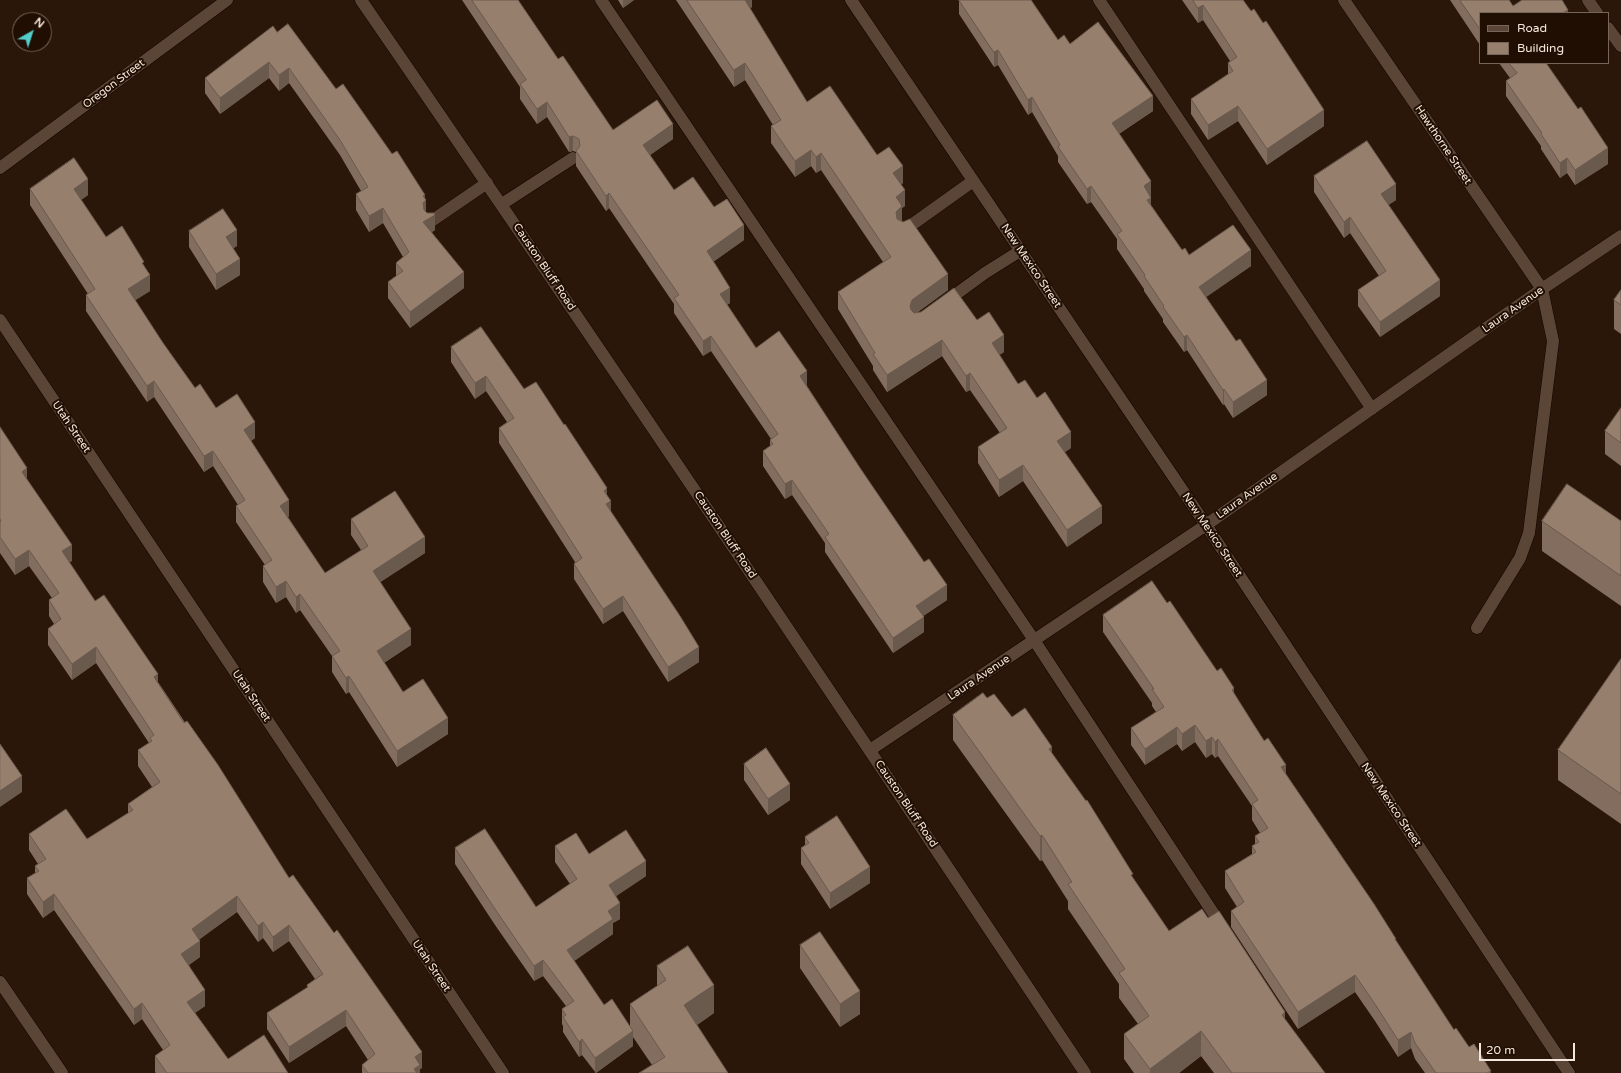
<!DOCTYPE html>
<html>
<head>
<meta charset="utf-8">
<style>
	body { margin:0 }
	#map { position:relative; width:1621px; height:1073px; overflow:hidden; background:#2a1709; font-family:"Varela Round",sans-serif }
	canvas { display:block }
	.legend { position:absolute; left:1479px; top:12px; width:130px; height:52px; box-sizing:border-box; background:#200e02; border:1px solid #75655a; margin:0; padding:5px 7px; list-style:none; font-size:12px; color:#f4e7dd }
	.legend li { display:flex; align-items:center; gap:8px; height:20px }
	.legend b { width:20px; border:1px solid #75655a }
	.north { position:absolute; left:12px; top:12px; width:40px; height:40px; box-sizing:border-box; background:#200e02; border:1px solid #75655a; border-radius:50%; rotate:39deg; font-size:11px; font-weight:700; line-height:16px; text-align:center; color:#f4e7dd }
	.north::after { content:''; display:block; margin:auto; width:14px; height:18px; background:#53cdcb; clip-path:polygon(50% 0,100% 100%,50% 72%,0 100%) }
	.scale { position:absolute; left:1479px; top:1043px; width:96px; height:18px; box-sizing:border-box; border:2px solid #f4e7dd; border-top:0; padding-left:5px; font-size:12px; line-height:14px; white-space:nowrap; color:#f4e7dd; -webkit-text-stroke:3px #200e02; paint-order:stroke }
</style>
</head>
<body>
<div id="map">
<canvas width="1621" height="1073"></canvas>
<ul class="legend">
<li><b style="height:5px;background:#5b4536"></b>Road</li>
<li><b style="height:11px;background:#977f6e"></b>Building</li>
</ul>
<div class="north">N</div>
<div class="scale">20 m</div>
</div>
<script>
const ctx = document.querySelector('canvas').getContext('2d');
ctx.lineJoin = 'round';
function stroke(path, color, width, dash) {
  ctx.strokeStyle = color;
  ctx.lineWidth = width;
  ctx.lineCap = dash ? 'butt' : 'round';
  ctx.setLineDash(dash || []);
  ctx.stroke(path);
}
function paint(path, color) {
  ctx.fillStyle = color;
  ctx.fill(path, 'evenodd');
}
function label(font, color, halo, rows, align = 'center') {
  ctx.font = font + ' "Varela Round",sans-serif';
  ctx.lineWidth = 4;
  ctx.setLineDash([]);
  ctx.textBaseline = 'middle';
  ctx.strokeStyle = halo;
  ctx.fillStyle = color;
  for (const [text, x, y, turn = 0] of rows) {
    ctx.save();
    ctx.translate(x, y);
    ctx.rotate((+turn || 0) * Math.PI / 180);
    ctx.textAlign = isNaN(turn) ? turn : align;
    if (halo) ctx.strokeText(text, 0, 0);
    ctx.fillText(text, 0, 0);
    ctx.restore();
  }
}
const minor = new Path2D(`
	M361 0C606 356 846 714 1085 1073
	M601 0 1034 640 1223 928
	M851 0 1206 525 1569 1073
	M1099 0 1372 409
	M1344 0 1542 289 1553 341 1529 533 1520 558 1477 628
	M1588 0 1597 13
	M1608 28 1621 46
	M0 168 227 0
	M502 204 573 158
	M430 222 487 183
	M903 231 973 181
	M944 303 985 273 1020 251
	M0 320 503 1073
	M870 750 1206 525 1542 289 1621 236
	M0 982 62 1073`);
const wall = new Path2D(`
	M462 0H518L558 59 613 130 673 139 650 155 674 190 714 207 744 240 713 262 730 303 727 305 756 348 807 386 860 468 947 600 923 616 924 632 893 653 825 552V543L792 495 785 499 763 466V451L770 446V440L771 439 711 351 703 356 693 341 674 313V304L609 208 606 211 576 166V152L573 151 569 152 547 117 537 124 520 99V87Z
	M618 0H634L623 8Z
	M676 0H752V7L750 8 807 102 877 155 903 183 901 184 905 206 902 208V221L948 290 918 312 977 320 1004 352 999 355 1018 384 1071 448 1064 452 1102 523 1067 547 1023 481 999 497 978 463V447L1000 433 970 390 966 392 942 356 887 392 873 370V366L838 309V292L883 262 821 170 816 173 811 166 795 177 771 143V126L773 125 745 80 734 87Z
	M959 0H1031L1058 40 1070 44 1153 111 1119 134 1151 196 1150 197 1151 205 1182 250 1189 255 1251 266 1206 297 1267 395 1233 418 1224 404 1223 405 1187 350 1184 352 1163 322V319L1144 291V289L1117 249V239L1091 202 1087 204 1058 162V156L1032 112 1028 115 998 65 994 67 959 14Z
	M1182 0H1243L1324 126 1267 165 1238 121 1208 140 1191 114V99L1228 74V63L1230 61 1203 20 1198 23Z
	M1450 0H1509L1513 6 1568 13H1480V45Z
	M277 32 336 89 392 154 425 198 426 212 435 230 432 232 464 288 410 328 388 298V282L396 276V263L403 257 383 223 369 232 356 210V194L361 191 340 155 289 83 279 91 269 78 220 114 205 93V78Z
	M1499 63H1546L1608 164 1575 185 1567 173 1560 178 1541 149V146L1506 96V81L1510 78Z
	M1314 176 1396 200 1388 205 1440 296 1380 337 1358 306V290L1379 276 1350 233 1344 238 1314 192Z
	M30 189 88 195 81 200 106 237 144 265 150 291 135 300 163 343 195 388 216 408 255 438 251 441 289 516 288 517 325 573 361 550 351 535V519L425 553 380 582 411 645 384 663 403 692 448 734 397 767 349 692 346 694 332 672V656L300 610 296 613 286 597 276 603 263 582V566L265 565 236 522V506L238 505 213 466 204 472 154 397 147 402 86 311V295L88 294 30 205Z
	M189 231 237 246 233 248 240 275 216 290 189 247Z
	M1621 290V334L1614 329V300Z
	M451 347 524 389 607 495 611 512 699 662 668 682 623 611 603 624 574 579V564L575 562 499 443V428L507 422 486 391 475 399 451 362Z
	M1621 408V466L1605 454V431Z
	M0 427 27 480 72 561 69 562 95 601 158 682 289 878 422 1068 420 1069V1073H362V1065L368 1060 346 1026 289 1063 267 1029V1013L307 988V985L315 979 289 941 273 952 263 938 258 942 237 912 199 939 200 957 189 965 205 1006 195 1013 228 1059 288 1073H156L155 1072V1056L163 1050 142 1019 134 1025 54 910 43 918 27 894V878L35 873V866L38 864 29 850V834L87 839 128 813V804L152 787 138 766V750L149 743 96 663 72 680 48 645V629L54 624 49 616V600L52 598 29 566 15 575 0 553Z
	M1542 521H1621V606L1542 551Z
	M1167 603 1234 694 1286 774 1454 1030 1469 1047 1491 1073H1425L1415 1059 1411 1048 1398 1057 1375 1021 1355 992 1298 1029 1231 927V911L1237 907 1225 888V871L1252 854V846L1255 844V836L1260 833 1252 820V806L1218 756 1215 758 1212 754 1206 758 1195 742 1182 751 1177 744 1145 765 1131 745V728L1156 712 1152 706V703L1103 632V615Z
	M1621 659V824L1558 780V750Z
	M987 698 1012 717 1052 753 1133 878 1169 931 1208 918 1325 1073H1214L1201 1056 1179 1073H1134L1124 1059V1034L1138 1024 1119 998V984L1068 909V901L1042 860 1040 861 953 740V715Z
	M744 764 790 800 768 815 744 780Z
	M805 837 870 883 830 909 801 864V848L805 845Z
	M555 846 589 854 646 876 616 896 620 919 613 923V934L574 961 604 1005 630 1026V1004L657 986V966L714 1013 697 1025 728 1073 652 1065 633 1037V1046L596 1073 582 1055 579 1057 563 1032V1026L562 1024V1009L566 1006 543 976 534 981 495 925 455 864V848L536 907 570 884 555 862Z
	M800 945 860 1014 840 1027 800 968Z`);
const shadedWall = new Path2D(`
	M623 0H634L623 8Z
	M743 0H752V7L743 13Z
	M1203 5V20L1198 23V8Z
	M1568 10V13H1563Z
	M998 50V65L994 67V52Z
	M269 62V78L220 114V98Z
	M745 63V80L734 87V70Z
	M289 68V83L279 91V75Z
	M1153 96V111L1112 138V123Z
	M1032 97V112L1028 115V100Z
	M547 102V117L537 124V109Z
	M1238 106V121L1208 140V125Z
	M1324 110V126L1267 165V149Z
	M673 124V139L643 160V145Z
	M573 136V151L569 152V137Z
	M1608 148V164L1575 185V170Z
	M811 150V166L795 177V161Z
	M821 153V170L816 173V157Z
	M1567 158V173L1560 178V163Z
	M903 166V183L893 190V173Z
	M88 179V195L74 205V189Z
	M1151 181V196L1144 201V186Z
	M1396 184V200L1381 210V194Z
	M1091 186V202L1087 204V189Z
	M905 190V206L902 208V222L896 228V197Z
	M609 193V208L606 211V196Z
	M425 195V201L426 200V216L423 219V196Z
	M1151 198V213L1147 200Z
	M383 208V223L369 232V216Z
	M435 215V230L423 237V222Z
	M1350 217V233L1344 238V222Z
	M744 225V240L707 266V251Z
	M237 230V246L226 253V237Z
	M1251 250V266L1199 302V287Z
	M240 259V275L216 290V274Z
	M464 272V288L410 328V312Z
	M948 274V290L912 316 910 306 912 300Z
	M150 275V291L128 305V289Z
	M1440 280V296L1380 337V322Z
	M730 288V303L720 309V294Z
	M1004 335V352L992 360V343Z
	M1187 335V350L1184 352V337Z
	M711 336V351L703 356V341Z
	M942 340V356L887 392V375Z
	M807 371V386L800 391V376Z
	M970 373V390L966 392V376Z
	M486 376V391L475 399V383Z
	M1267 380V395L1233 418V402Z
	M154 381V397L147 402V386Z
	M1224 389V404L1223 405V390Z
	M255 422V438L244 446V430Z
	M1071 432V448L1057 458V441Z
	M213 451V466L204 472V456Z
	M1023 465V481L999 497V480Z
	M27 468V484L22 472Z
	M792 480V495L785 499V484Z
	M607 488V503L611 501V516L606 520 604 491Z
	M289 500V516L280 522V506Z
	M1102 506V523L1067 547V530Z
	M425 537V553L373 587V571Z
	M72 545V561L62 567V551Z
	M29 550V566L15 575V559Z
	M286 581V597L276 603V587Z
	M947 585V600L916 621V606Z
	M300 594V610L296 613V597Z
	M623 596V611L603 624V609Z
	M924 617V632L893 653V638Z
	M411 629V645L377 667V651Z
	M96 647V663L72 680V664Z
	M699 647V662L668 682V667Z
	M158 674V690L154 677Z
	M349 676V692L346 694V678Z
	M1234 688V704L1232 690Z
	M448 718V734L397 767V751Z
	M1195 725V742L1182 751V734Z
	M1177 727V744L1145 765V749Z
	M1212 737V754L1206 758V741Z
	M1218 739V756L1215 758V742Z
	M1052 747V772L1049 749Z
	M1286 765V781L1281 767Z
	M22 776V792L0 807V791Z
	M790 784V800L768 815V799Z
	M1042 835V860L1040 861V836Z
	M646 861V876L609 901V885Z
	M870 867V883L830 909V893Z
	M54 894V910L43 918V902Z
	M237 896V912L192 945V929Z
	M620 903V919L613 923V934L567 966V950L608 911Z
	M263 922V938L258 942V926Z
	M289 925V941L273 952V937Z
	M200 941V957L181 970V954Z
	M543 960V976L534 981V966Z
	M1355 975V992L1298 1029V1012Z
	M714 985V1013L684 1034V1005Z
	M205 990V1006L187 1018V1002Z
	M860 991V1014L840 1027V1004Z
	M142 1003V1019L134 1025V1009Z
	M346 1010V1026L289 1063V1047Z
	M1285 1012V1037L1282 1015Z
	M633 1031V1046L595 1073V1058Z
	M1201 1031V1056L1179 1073H1150V1069Z
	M1411 1032V1048L1398 1057V1040Z
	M582 1039V1055L579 1057V1042Z
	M422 1052V1068L420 1069V1073H414L415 1057Z`);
const building = new Path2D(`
	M472 0H518L558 59 563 56 613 130 657 100 673 124 643 145 674 190 693 177 714 207 727 199 744 225 707 251 730 288 720 294 756 348 779 331 807 371 800 376 860 468 924 562 929 559 947 585 916 606 924 617 893 638 825 537 829 534 792 480 785 484 763 451 773 444 770 440 778 434 711 336 703 341 693 326 674 298 679 295 609 193 606 196 576 151 580 146 579 139 573 136 569 137 547 102 537 109 520 84 526 80Z
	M687 0H745L807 102 830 86 877 155 889 147 903 166 893 173 905 190 896 197 902 206 896 212 897 219 903 222 910 219 948 274 912 300 910 306 911 310 914 313 921 312 954 288 977 320 989 312 1004 335 992 343 1018 384 1025 380 1037 398 1045 392 1071 432 1057 441 1102 506 1067 530 1023 465 999 480 978 447 1007 428 970 373 966 376 942 340 887 375 873 354 875 353 838 292 891 257 821 153 816 157 811 150 795 161 771 126 781 120 745 63 734 70Z
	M959 0H1031L1058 40 1064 35 1070 44 1098 22 1153 96 1112 123 1151 181 1144 186 1151 198 1147 200 1182 250 1185 248 1189 255 1233 225 1251 250 1199 287 1236 341 1240 339 1267 380 1233 402 1224 389 1223 390 1187 335 1184 337 1163 307 1164 306 1144 276 1145 275 1117 234 1122 231 1091 186 1087 189 1058 147 1060 145 1032 97 1028 100 998 50 994 52Z
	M1193 0H1243L1251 11 1254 9 1263 23 1266 21 1324 110 1267 149 1238 106 1208 125 1191 99 1233 71 1228 63 1237 57 1203 5 1198 8Z
	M1460 0H1509L1513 6 1522 0H1562L1568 10 1563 13H1480V29Z
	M288 24 336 89 343 84 392 154 397 151 425 195 423 196 426 200 423 203 424 210 427 213H434L435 215 423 222 464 272 410 312 388 282 403 271 396 263 409 252 383 208 369 216 356 194 368 187 340 140 289 68 279 75 269 62 220 98 205 78 273 26 277 32Z
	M1509 63H1546L1578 109 1581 107 1608 148 1575 170 1567 158 1560 163 1541 134 1542 133 1506 81 1517 73Z
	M1367 141 1396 184 1381 194 1440 280 1380 322 1358 290 1386 271 1350 217 1344 222 1314 176Z
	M74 158 88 179 74 189 106 237 122 226 144 262 142 263 150 275 128 289 163 343 195 388 200 384 216 408 237 394 255 422 244 430 289 500 280 506 325 573 368 546 351 519 395 491 425 537 373 571 411 629 377 651 403 692 423 679 448 718 397 751 349 676 346 678 332 656 340 651 300 594 296 597 286 581 276 587 263 566 272 560 236 506 245 500 213 451 204 456 154 381 147 386 86 295 95 289 30 189Z
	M223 209 237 230 226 237 240 259 216 274 189 231Z
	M1621 290V305L1614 300Z
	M481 327 524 389 536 382 564 425 565 424 607 488 604 491 611 501 606 504 680 616 699 647 668 667 623 596 603 609 574 564 582 558 499 428 514 418 486 376 475 383 451 347Z
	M1621 408V443L1605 431Z
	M0 427 27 468 22 472 72 545 62 551 95 601 104 595 158 674 154 677 184 723 187 721 218 765 289 878 293 875 334 933 337 930 422 1052 415 1057 420 1065 414 1069 417 1073H368L362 1065 375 1054 346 1010 289 1047 267 1013 308 987 307 985 323 974 289 925 273 937 263 922 258 926 237 896 192 929 200 941 181 954 205 990 187 1002 228 1059 264 1035 288 1073H167L155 1056 170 1045 142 1003 134 1009 54 894 43 902 27 878 39 871 35 866 46 859 29 834 66 809 87 839 133 810 128 804 160 782 138 750 152 741 150 738 154 735 96 647 72 664 48 629 61 619 49 600 59 593 29 550 15 559 0 537V522L1 521 0 519Z
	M1567 484 1621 521V576L1542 521Z
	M1152 581 1167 603 1170 601 1217 671 1221 668 1234 688 1232 690 1264 741 1268 738 1286 765 1281 767 1374 904 1396 939H1395L1454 1030 1456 1028 1469 1047 1474 1044 1491 1071 1487 1073H1436L1415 1043 1411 1032 1398 1040 1375 1004 1355 975 1298 1012 1231 911 1244 902 1225 871 1256 852 1252 846 1259 842 1255 836 1268 828 1252 804 1258 800 1218 739 1215 742 1212 737 1206 741 1195 725 1182 734 1177 727 1145 749 1131 728 1164 707 1152 689H1154L1103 615Z
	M1621 659V794L1558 750Z
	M983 693 987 698 994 694 1012 717 1025 708 1052 747 1049 749 1086 801 1087 800 1133 874 1131 875 1169 931 1202 909 1208 918 1219 911 1285 1012 1282 1015 1325 1073H1232L1201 1031 1150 1069 1124 1034 1149 1016 1119 973 1125 969 1068 884 1072 882 1042 835 1040 836 953 715Z
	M0 744 22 776 0 791Z
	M766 748 790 784 768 799 744 764Z
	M837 816 870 867 830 893 801 848 809 843 805 837Z
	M485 829 536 907 577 879 555 846 576 833 589 854 626 830 646 861 609 885 620 903 608 911 613 919 567 950 604 1005 612 999 633 1031 595 1058 582 1039 579 1042 563 1017 566 1015 562 1009 574 1001 543 960 534 966 495 909 455 848Z
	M820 932 860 991 840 1004 800 945Z
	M688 946 714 985 684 1005 728 1073H639L665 1057 630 1004 666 980 657 966Z`);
const streetNames = [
	["Oregon Street",114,84,-37],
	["Hawthorne Street",1443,145,56],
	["New Mexico Street",1031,266,56],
	["Causton Bluff Road",544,267,56],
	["Laura Avenue",1513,310,-35],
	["Utah Street",71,427,56],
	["Laura Avenue",1247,496,-35],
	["Causton Bluff Road",725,535,56],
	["New Mexico Street",1212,535,56],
	["Laura Avenue",979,678,-34],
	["Utah Street",251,696,56],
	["Causton Bluff Road",906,804,56],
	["New Mexico Street",1391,805,56],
	["Utah Street",431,966,56]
];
stroke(minor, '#120300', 13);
stroke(minor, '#5b4536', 12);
paint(wall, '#826d5f');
paint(shadedWall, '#6a594d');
paint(building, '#977f6e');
stroke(building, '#6a594d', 1);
label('11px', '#f4e7dd', '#200e02', streetNames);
</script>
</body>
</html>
